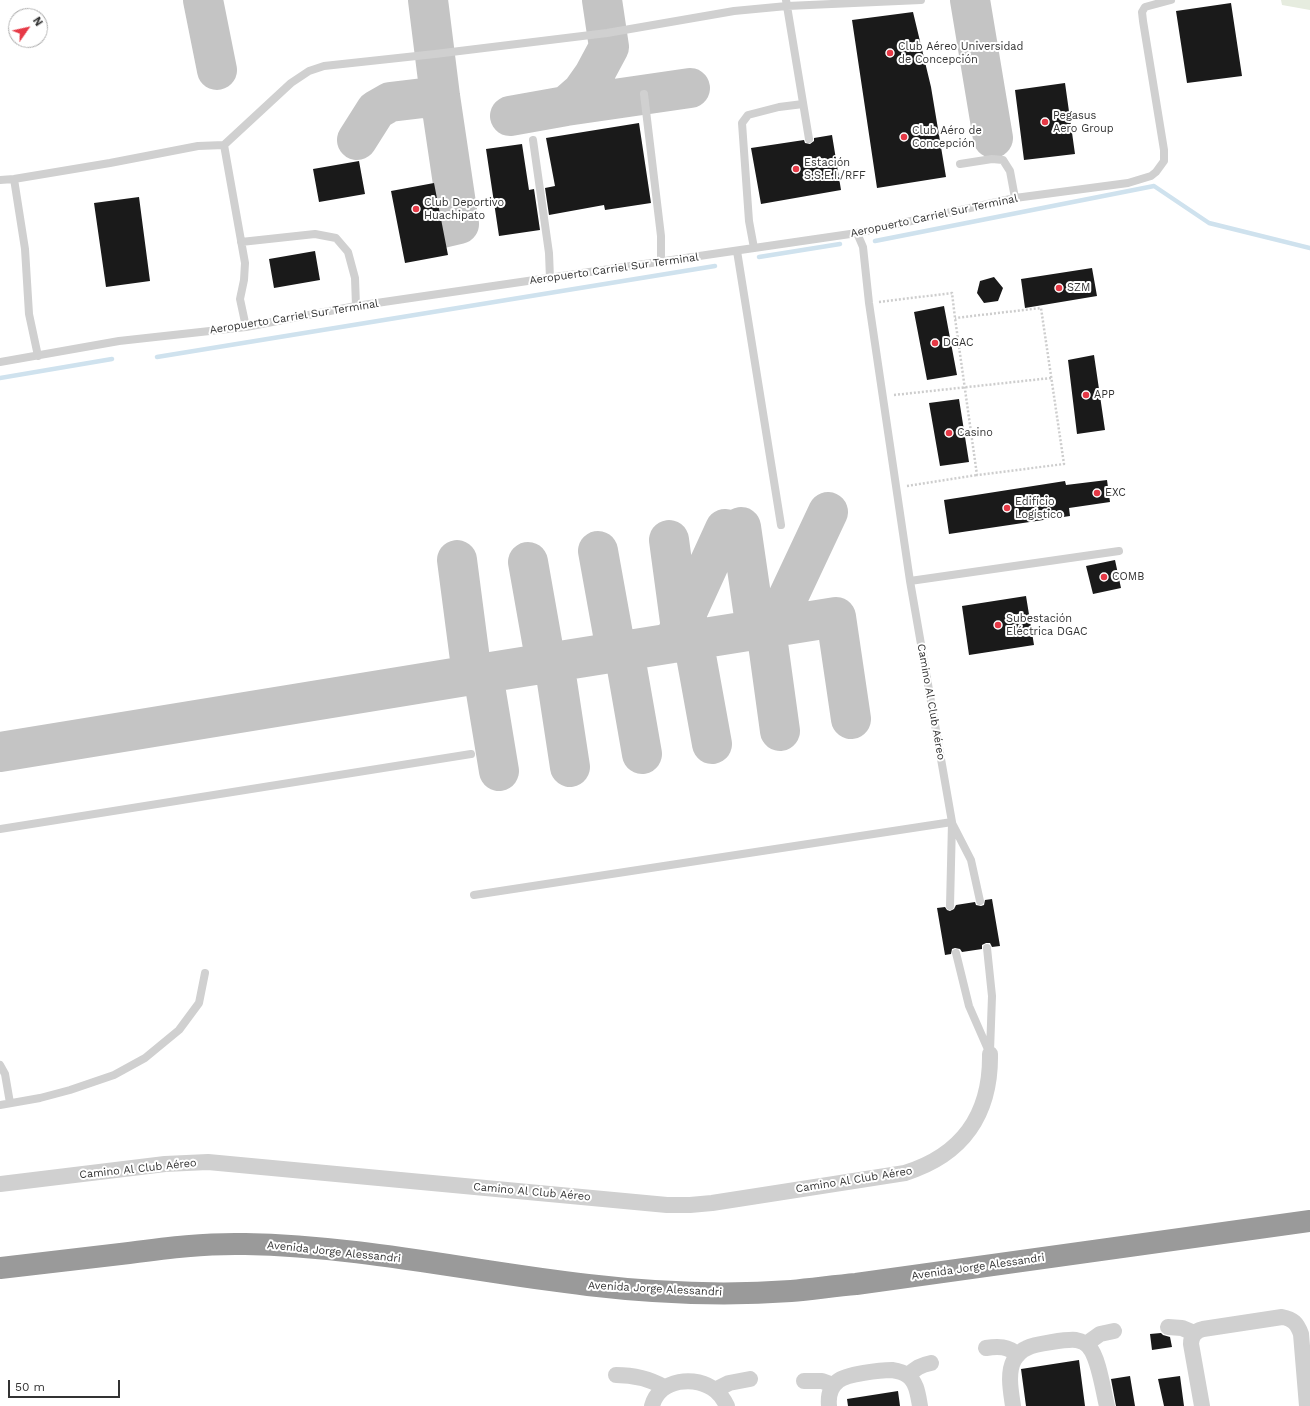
<!DOCTYPE html>
<html>
<head>
<meta charset="utf-8">
<style>
	body { margin:0 }
	#map { position:relative; width:1310px; height:1406px; overflow:hidden; background:#fff; font-family:"Work Sans",sans-serif }
	canvas { display:block }
	.north { position:absolute; left:8px; top:8px; width:40px; height:40px; box-sizing:border-box; background:#fff; border:1px solid #adadad; border-radius:50%; rotate:56deg; font-size:11px; font-weight:700; line-height:16px; text-align:center; color:#333 }
	.north::after { content:''; display:block; margin:auto; width:14px; height:18px; background:#e63946; clip-path:polygon(50% 0,100% 100%,50% 72%,0 100%) }
	.scale { position:absolute; left:8px; top:1380px; width:112px; height:18px; box-sizing:border-box; border:2px solid #333; border-top:0; padding-left:5px; font-size:12px; line-height:14px; white-space:nowrap; color:#333; -webkit-text-stroke:3px #fff; paint-order:stroke }
</style>
</head>
<body>
<div id="map">
<canvas width="1310" height="1406"></canvas>
<div class="north">N</div>
<div class="scale">50 m</div>
</div>
<script>
const ctx = document.querySelector('canvas').getContext('2d');
ctx.lineJoin = 'round';
function paint(path, color) {
  ctx.fillStyle = color;
  ctx.fill(path, 'evenodd');
}
function stroke(path, color, width, dash) {
  ctx.strokeStyle = color;
  ctx.lineWidth = width;
  ctx.lineCap = dash ? 'butt' : 'round';
  ctx.setLineDash(dash || []);
  ctx.stroke(path);
}
function label(font, color, halo, rows, align = 'center') {
  ctx.font = font + ' "Work Sans",sans-serif';
  ctx.lineWidth = 4;
  ctx.setLineDash([]);
  ctx.textBaseline = 'middle';
  ctx.strokeStyle = halo;
  ctx.fillStyle = color;
  for (const [text, x, y, turn = 0] of rows) {
    ctx.save();
    ctx.translate(x, y);
    ctx.rotate((+turn || 0) * Math.PI / 180);
    ctx.textAlign = isNaN(turn) ? turn : align;
    if (halo) ctx.strokeText(text, 0, 0);
    ctx.fillText(text, 0, 0);
    ctx.restore();
  }
}
const green = new Path2D(`
	M1281 0H1310V10L1282 5Z`);
const stream = new Path2D(`
	M875 241 1154 186 1209 223 1310 248
	M759 257 840 244
	M157 357 715 266
	M0 378 112 359`);
const taxiway = new Path2D(`
	M203 0 217 70
	M428 0 440 96 459 224 442 228
	M970 0 993 138
	M566 106 690 88
	M510 116 566 106 582 92 594 75 609 47 602 0
	M357 140 376 110 390 102 440 96
	M741 527 756 630
	M669 540 681 629
	M598 551 616 651
	M457 560 472 675
	M528 562 546 664
	M774 627 828 512
	M766 629 780 731
	M693 639 712 744
	M673 643 725 529
	M624 651 642 754
	M554 662 570 767
	M483 674 499 771
	M0 752 472 675 836 617 851 719`);
const building = new Path2D(`
	M1231 3 1242 76 1187 83 1176 11Z
	M913 12 931 87 946 177 877 188 852 20Z
	M1065 83 1075 154 1024 160 1015 90Z
	M639 123 651 203 605 210 604 205 549 215 545 188 555 186 546 138Z
	M832 135 841 190 761 204 751 148 804 140 805 143 810 144 814 141V138Z
	M522 144 529 190 534 189 540 230 499 236 486 149Z
	M359 161 365 194 319 202 313 169Z
	M434 183 448 255 405 263 391 191Z
	M139 197 150 281 106 287 94 203Z
	M315 251 320 280 274 288 269 259Z
	M1092 268 1097 296 1025 308 1021 279Z
	M994 277 1003 288 998 301 984 303 977 293 980 281Z
	M944 306 957 375 927 380 914 312Z
	M1094 355 1105 430 1077 434 1068 360Z
	M959 399 969 462 940 466 929 403Z
	M1107 480 1110 502 1069 508 1070 516 949 534 944 500 1065 481 1066 485Z
	M1115 560 1121 588 1093 594 1086 566Z
	M1026 596 1034 645 969 655 962 606Z
	M992 899 1000 946 992 947 990 943H986L982 945V949L962 952 960 949 955 948 952 949 951 954 945 955 937 908 945 907 947 910 950 911 954 909 956 905 975 902 976 905 981 906 984 905 985 900Z
	M1161 1333 1163 1335 1170 1337 1172 1347 1152 1350 1150 1334Z
	M1079 1360 1085 1406H1026L1021 1369Z
	M1130 1376 1135 1406H1116L1111 1379Z
	M1180 1376 1184 1406H1164L1158 1379Z
	M898 1391 900 1406H848L847 1399Z`);
const path = new Path2D(`
	M879 302 952 293 955 318 977 475 1064 464 1041 308 955 318
	M894 395 1051 378
	M907 486 977 475`);
const lane = new Path2D(`
	M786 0 809 139
	M644 94 661 236V263
	M533 140 549 253 550 279
	M224 145 245 263 244 280 240 299 246 327
	M960 164 992 159 1003 160 1010 171 1015 198
	M14 179 25 249 29 314 38 356
	M0 180 14 179 110 163 198 146 224 145 291 83 309 71 324 66 435 54 607 33 734 11 787 6 921 0
	M857 233 863 247 869 303 910 581 1119 551
	M241 242 315 234 336 238 348 252 355 278 356 306
	M754 248 749 221 742 123 748 115 779 107 803 104
	M737 251 781 525
	M0 362 119 341 246 327 356 306 857 233 1015 198 1128 183 1151 176 1156 172 1164 161V150L1143 21 1142 12 1145 7 1171 0
	M910 581 952 822 950 906
	M952 823 971 860 980 901
	M0 829 471 754
	M474 895 952 822
	M987 948 992 996 990 1051
	M956 953 969 1006 990 1054
	M0 1065 5 1074 10 1103
	M0 1105 40 1098 70 1090 114 1075 145 1058 179 1030 199 1003 205 973`);
const street = new Path2D(`
	M0 1184 165 1164 208 1162 667 1205H690L712 1203 905 1173C963 1155 991 1114 990 1054
	M1168 1327 1182 1328 1194 1333
	M1086 1344 1100 1334 1114 1331
	M986 1348C998 1346 1008 1346 1018 1355
	M616 1375C634 1375 648 1378 664 1387
	M908 1376C915 1368 921 1365 931 1363
	M804 1381H822L833 1385
	M715 1390 729 1383 750 1379
	M652 1406C659 1379 696 1374 716 1391 721 1395 724 1400 727 1406
	M829 1406C828 1396 830 1387 838 1381 846 1374 881 1370 892 1370 898 1371 903 1372 907 1375 917 1382 918 1395 920 1406
	M1013 1406C1011 1392 1007 1373 1014 1360 1017 1355 1022 1350 1027 1348 1034 1344 1068 1339 1076 1340 1081 1341 1086 1343 1089 1347 1099 1358 1103 1391 1107 1406
	M1202 1406 1191 1344C1191 1336 1195 1331 1203 1329L1282 1317C1293 1319 1297 1323 1301 1334L1307 1406`);
const highway = new Path2D(`
	M0 1268C43 1263 86 1258 129 1253 167 1248 206 1243 245 1244 361 1246 474 1272 588 1285 656 1293 724 1296 791 1291 813 1289 834 1286 856 1284L1310 1221`);
const markers = [
	[890,53,4,"#e63946"],
	[1045,122,4,"#e63946"],
	[904,137,4,"#e63946"],
	[796,169,4,"#e63946"],
	[416,209,4,"#e63946"],
	[1059,288,4,"#e63946"],
	[935,343,4,"#e63946"],
	[1086,395,4,"#e63946"],
	[949,433,4,"#e63946"],
	[1097,493,4,"#e63946"],
	[1007,508,4,"#e63946"],
	[1104,577,4,"#e63946"],
	[998,625,4,"#e63946"]
];
const poiNames = [
	["Club Aéreo Universidad",898,47],
	["de Concepción",898,60],
	["Pegasus",1053,116],
	["Aero Group",1053,129],
	["Club Aéro de",912,131],
	["Concepción",912,144],
	["Estación",804,163],
	["S.S.E.I./RFF",804,176],
	["Club Deportivo",424,203],
	["Huachipato",424,216],
	["SZM",1067,288],
	["DGAC",943,343],
	["APP",1094,395],
	["Casino",957,433],
	["EXC",1105,493],
	["Edificio",1015,502],
	["Logístico",1015,515],
	["COMB",1112,577],
	["Subestación",1006,619],
	["Eléctrica DGAC",1006,632]
];
const streetNames = [
	["Aeropuerto Carriel Sur Terminal",934,216,-12],
	["Aeropuerto Carriel Sur Terminal",614,269,-8],
	["Aeropuerto Carriel Sur Terminal",294,317,-9],
	["Camino Al Club Aéreo",931,702,80],
	["Camino Al Club Aéreo",138,1169,-6],
	["Camino Al Club Aéreo",854,1180,-9],
	["Camino Al Club Aéreo",532,1192,5],
	["Avenida Jorge Alessandri",334,1252,6],
	["Avenida Jorge Alessandri",978,1267,-8],
	["Avenida Jorge Alessandri",655,1289,3]
];
paint(green, '#e6ecdf');
stroke(stream, '#cfe2ee', 4.5);
stroke(taxiway, '#c4c4c4', 40);
paint(building, '#1a1a1a');
stroke(path, '#cdcdcd', 2.5, [2, 2]);
stroke(lane, '#d0d0d0', 8);
stroke(street, '#d0d0d0', 16);
stroke(highway, '#9a9a9a', 22);
for (const [x, y, r, color] of markers) {
  const dot = new Path2D();
  dot.arc(x, y, r, 0, 2 * Math.PI);
  ctx.fillStyle = color;
  ctx.fill(dot);
  stroke(dot, '#fff', 1.5);
}
label('11px', '#333', '#fff', poiNames, 'left');
label('11px', '#333', '#fff', streetNames);
</script>
</body>
</html>
